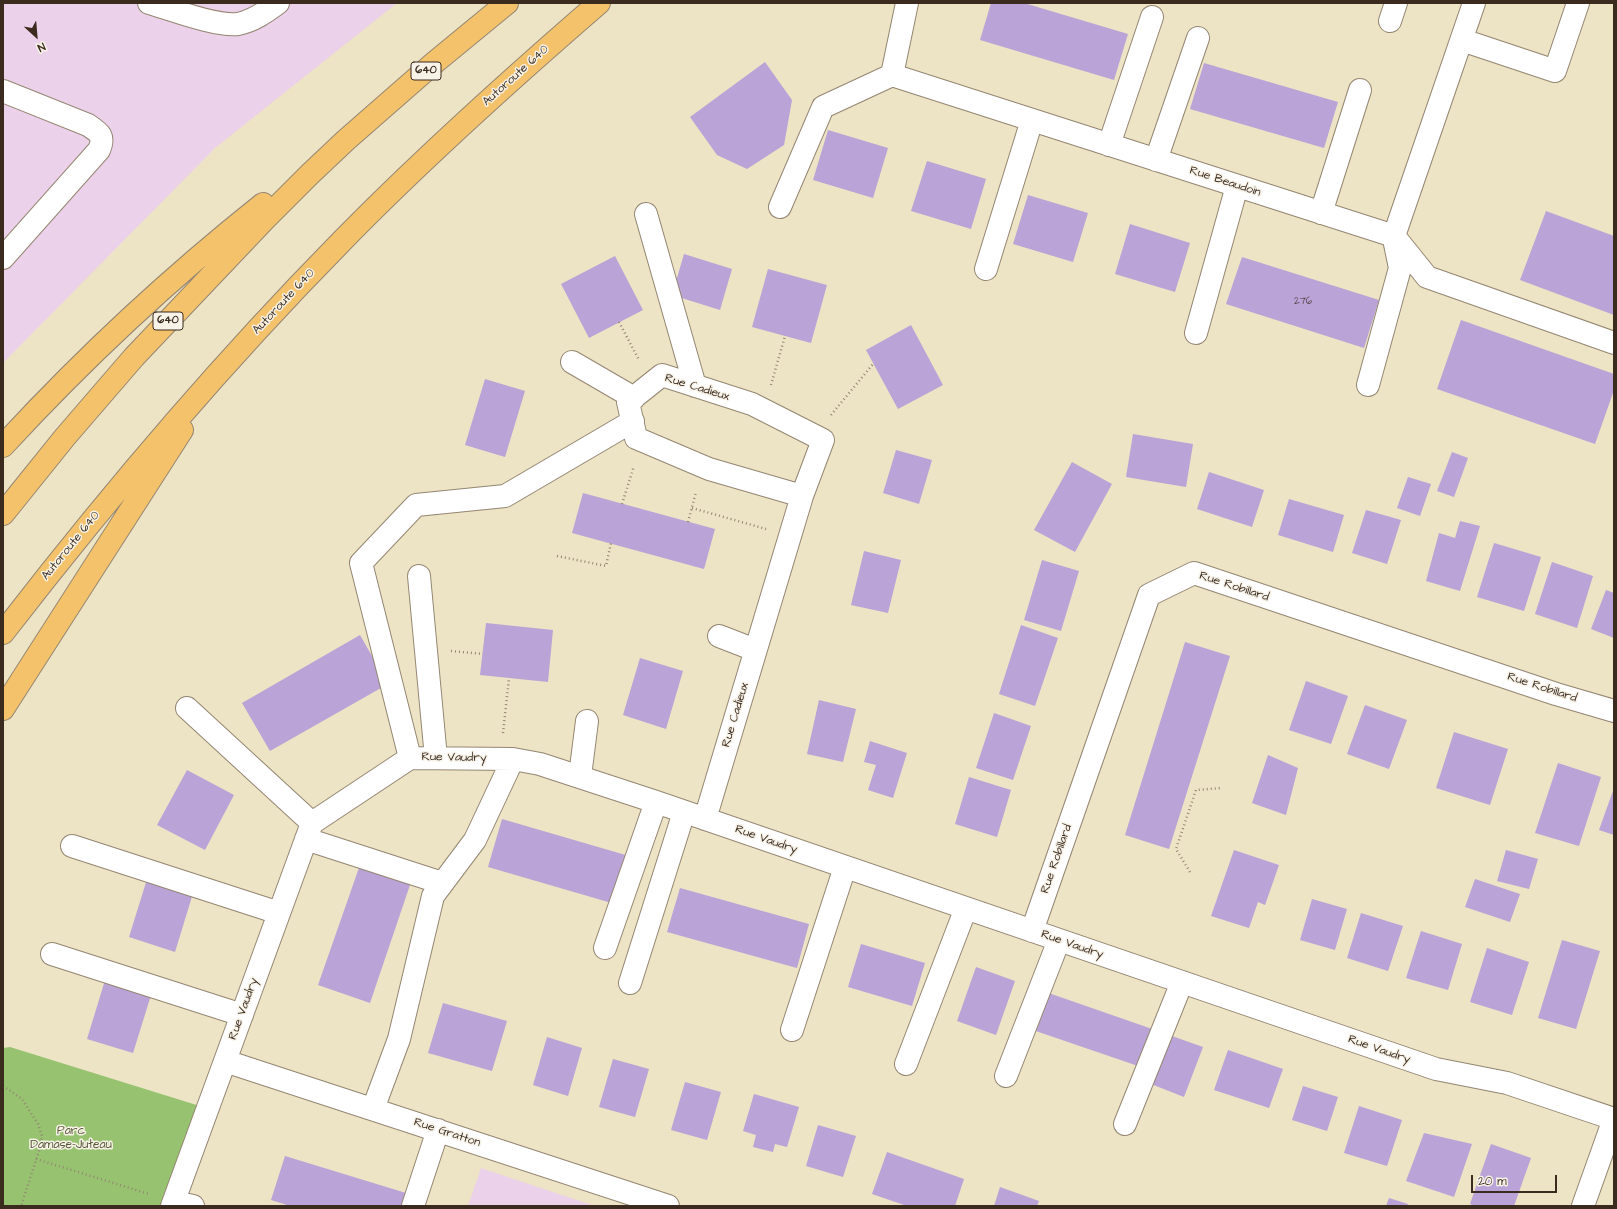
<!DOCTYPE html>
<html>
<head>
<meta charset="utf-8">
<style>
	body { margin:0 }
	#map { position:relative; width:1617px; height:1209px; overflow:hidden; background:#ede3c5; font-family:"Architects Daughter",sans-serif }
	canvas { display:block }
	.frame { position:absolute; inset:0; border:4px solid #3b2a1e; pointer-events:none }
	.north { position:absolute; left:16px; top:16px; width:40px; height:40px; -webkit-text-stroke:3px #f7f3e8; paint-order:stroke; rotate:154deg; font-size:11px; font-weight:700; line-height:16px; text-align:center; color:#3b2a1e }
	.north::after { content:''; display:block; margin:auto; width:14px; height:18px; background:#3b2a1e; clip-path:polygon(50% 0,100% 100%,50% 72%,0 100%) }
	.scale { position:absolute; left:1471px; top:1175px; width:86px; height:18px; box-sizing:border-box; border:2px solid #3b2a1e; border-top:0; padding-left:5px; font-size:12px; line-height:14px; white-space:nowrap; color:#3b2a1e; -webkit-text-stroke:3px #f7f3e8; paint-order:stroke }
</style>
</head>
<body>
<div id="map">
<canvas width="1617" height="1209"></canvas>
<div class="frame"></div>
<div class="north">N</div>
<div class="scale">20 m</div>
</div>
<script>
const ctx = document.querySelector('canvas').getContext('2d');
ctx.lineJoin = 'round';
function paint(path, color) {
  ctx.fillStyle = color;
  ctx.fill(path, 'evenodd');
}
function stroke(path, color, width, dash) {
  ctx.strokeStyle = color;
  ctx.lineWidth = width;
  ctx.lineCap = dash ? 'butt' : 'round';
  ctx.setLineDash(dash || []);
  ctx.stroke(path);
}
function label(font, color, halo, rows, align = 'center') {
  ctx.font = font + ' "Architects Daughter",sans-serif';
  ctx.lineWidth = 3;
  ctx.setLineDash([]);
  ctx.textBaseline = 'middle';
  ctx.strokeStyle = halo;
  ctx.fillStyle = color;
  for (const [text, x, y, turn = 0] of rows) {
    ctx.save();
    ctx.translate(x, y);
    ctx.rotate((+turn || 0) * Math.PI / 180);
    ctx.textAlign = isNaN(turn) ? turn : align;
    if (halo) ctx.strokeText(text, 0, 0);
    ctx.fillText(text, 0, 0);
    ctx.restore();
  }
}
const built = new Path2D(`
	M3 3H397L215 148 3 363Z
	M481 1168 595 1206H468Z`);
const green = new Path2D(`
	M10 1047 203 1107 166 1206H3V1048Z`);
const building = new Path2D(`
	M991 3H1024L1128 34 1114 80 980 40Z
	M765 62 792 100 784 145 747 169 717 155 690 117Z
	M1204 63 1338 102 1324 148 1190 109Z
	M828 130 888 148 873 198 813 180Z
	M927 161 986 179 971 229 911 211Z
	M1028 195 1088 213 1073 262 1013 244Z
	M1546 211 1614 236V315L1520 280Z
	M1130 224 1190 243 1175 292 1115 274Z
	M684 254 732 269 720 310 672 295Z
	M615 256 643 310 589 338 561 284Z
	M1242 257 1379 300 1364 348 1226 304Z
	M768 269 827 285 811 343 752 327Z
	M1461 320 1614 374V390L1595 444 1437 389Z
	M911 325 943 385 898 409 866 350Z
	M485 379 525 391 505 457 465 445Z
	M1133 434 1193 444 1186 487 1126 477Z
	M896 450 932 460 919 504 883 493Z
	M1452 452 1468 458 1454 497 1437 491Z
	M1072 462 1112 484 1075 552 1034 530Z
	M1209 472 1264 490 1252 527 1197 509Z
	M1408 477 1431 484 1420 516 1397 508Z
	M583 493 715 529 704 569 572 533Z
	M1289 499 1344 515 1333 552 1278 535Z
	M1366 510 1401 520 1387 564 1352 553Z
	M1460 521 1480 526 1460 591 1426 581 1439 533 1455 538Z
	M1494 543 1541 557 1524 611 1477 597Z
	M864 551 901 560 888 613 851 605Z
	M1042 560 1079 571 1061 631 1024 620Z
	M1552 562 1593 576 1577 628 1535 614Z
	M1606 590 1614 593V638L1591 629Z
	M486 623 553 630 548 682 480 675Z
	M1021 625 1058 638 1035 706 999 694Z
	M360 635 388 684 270 751 242 703Z
	M1185 642 1230 656 1169 849 1125 835Z
	M640 658 683 671 666 729 623 715Z
	M1306 681 1348 696 1331 744 1289 730Z
	M819 700 856 709 843 762 807 754Z
	M1365 705 1407 720 1389 769 1347 754Z
	M994 713 1031 726 1013 780 976 768Z
	M1454 732 1508 749 1490 805 1436 788Z
	M870 741 907 753 893 798 868 790 876 765 864 762Z
	M1268 755 1298 768 1286 815 1252 803Z
	M1558 763 1601 777 1579 846 1535 833Z
	M187 770 234 795 205 850 157 825Z
	M969 777 1011 790 997 837 955 824Z
	M1614 788V835L1599 830Z
	M502 819 629 856 615 904 488 867Z
	M1234 850 1279 865 1265 905 1258 902 1249 928 1211 916Z
	M1506 850 1538 859 1529 889 1497 881Z
	M361 862 412 879 370 1003 318 985Z
	M148 876 194 890 175 952 129 937Z
	M1475 879 1520 894 1510 922 1465 907Z
	M680 888 809 924 797 968 667 932Z
	M1312 899 1347 909 1335 950 1300 940Z
	M1361 913 1403 926 1388 971 1347 958Z
	M1421 931 1462 944 1448 990 1406 978Z
	M1562 940 1600 951 1576 1029 1538 1018Z
	M861 944 925 963 912 1006 848 987Z
	M1487 948 1529 962 1512 1015 1470 1002Z
	M976 967 1015 981 996 1035 957 1021Z
	M106 977 152 992 133 1053 87 1039Z
	M1040 990 1155 1030 1141 1067 1027 1028Z
	M443 1003 507 1021 492 1071 428 1053Z
	M1169 1035 1203 1047 1184 1097 1151 1084Z
	M547 1037 582 1048 568 1096 533 1085Z
	M1228 1050 1283 1069 1269 1108 1214 1090Z
	M613 1059 649 1069 635 1117 599 1107Z
	M685 1082 721 1092 707 1140 671 1130Z
	M1303 1086 1338 1097 1327 1131 1292 1120Z
	M754 1094 799 1107 787 1147 775 1144 773 1152 753 1147 756 1135 743 1131Z
	M1359 1106 1402 1120 1387 1166 1344 1153Z
	M818 1125 856 1136 843 1177 806 1166Z
	M1424 1133 1472 1144 1454 1197 1406 1181Z
	M1491 1144 1531 1158 1514 1206H1475L1470 1204Z
	M887 1152 964 1179 955 1206H907L872 1194Z
	M285 1156 406 1193 402 1206H290L271 1200Z
	M1000 1187 1039 1201 1037 1206H994Z
	M1389 1198 1408 1204 1407 1206H1386Z`);
const path = new Path2D(`
	M619 322 639 360
	M771 385 785 336
	M831 415 873 364
	M622 504 634 466
	M692 508 766 529
	M688 522 696 492
	M557 556 606 566 611 543
	M451 651 483 654
	M503 733 509 678
	M1190 872 1176 849 1196 790 1221 788
	M3 1086 22 1099 38 1124 42 1136 39 1151 21 1206
	M36 1159 149 1194`);
const minor = new Path2D(`
	M149 3C170 9 217 27 238 24 253 21 266 12 278 3
	M907 3 892 75 1394 236 1474 3
	M1390 21 1396 3
	M1462 40 1555 71 1578 3
	M3 91 88 125C100 133 105 136 99 150L3 258
	M1109 145 1152 17
	M1156 160 1198 38
	M780 207 823 107 892 75
	M1321 213 1360 90
	M646 214 695 386
	M1394 236 1427 277 1614 343
	M986 269 1032 120
	M1196 333 1237 186
	M572 362 634 398
	M1368 385 1400 268 1394 239
	M419 576 436 758
	M719 636 755 650
	M187 708 312 823
	M410 758 361 563 416 505 505 496 633 421
	M580 776 587 721
	M705 819 802 496 823 440 752 404 662 375 628 402 636 438 709 469 802 496
	M306 839 442 883
	M72 846 279 913
	M1032 931 1149 595 1194 573 1556 694 1614 711
	M605 948 656 802
	M52 954 242 1015
	M630 983 684 812
	M792 1030 845 867
	M225 1061 668 1206
	M906 1064 966 908
	M1006 1076 1059 940
	M373 1109 399 1039 433 896 475 840 513 759
	M1125 1124 1182 982
	M174 1202 193 1206
	M172 1206 312 823 410 758 513 759 540 764 656 802 1436 1069 1507 1083 1614 1119
	M413 1206 438 1130
	M1583 1206 1614 1119`);
const highway = new Path2D(`
	M3 446C83 359 170 278 263 204
	M3 514 65 437 134 357 265 219 310 174 346 140 434 63 507 3
	M3 633C108 497 219 366 340 243 422 159 510 80 599 3
	M3 709 182 430`);
const numberNames = [
	["276",1303,302]
];
const shields = [
	[426,71,30],
	[168,321,30]
];
const shieldNames = [
	["640",426,71],
	["640",168,321]
];
const streetNames = [
	["Autoroute 640",516,76,-42],
	["Rue Beaudoin",1225,182,18],
	["Autoroute 640",284,302,-47],
	["Rue Cadieux",697,388,17],
	["Autoroute 640",71,546,-51],
	["Rue Robillard",1234,587,18],
	["Rue Robillard",1542,688,18],
	["Rue Cadieux",736,715,-73],
	["Rue Vaudry",454,758,1],
	["Rue Vaudry",766,840,19],
	["Rue Robillard",1057,859,-71],
	["Rue Vaudry",1072,945,19],
	["Rue Vaudry",244,1009,-70],
	["Rue Vaudry",1379,1050,19],
	["Rue Gratton",447,1133,18]
];
const parkNames = [
	["Parc",71,1131],
	["Damase-Juteau",71,1145]
];
paint(built, '#ecd1ea');
paint(green, '#97c371');
paint(building, '#b9a3d7');
stroke(minor, '#948672', 24);
stroke(highway, '#948672', 24);
stroke(path, '#948672', 2.5, [1, 3]);
stroke(minor, '#fff', 22);
stroke(highway, '#f4c26a', 22);
label('10px', '#5a484c', null, numberNames);
for (const [x, y, w] of shields) {
  const box = new Path2D();
  box.roundRect(x - w / 2, y - 9, w, 18, 3);
  ctx.fillStyle = '#f7f3e8';
  ctx.fill(box);
  stroke(box, '#3b2a1e', 1);
}
label('bold 11px', '#3b2a1e', null, shieldNames);
label('12px', '#3b2a1e', '#f7f3e8', streetNames);
label('12px', '#575837', '#f7f3e8', parkNames);
</script>
</body>
</html>
